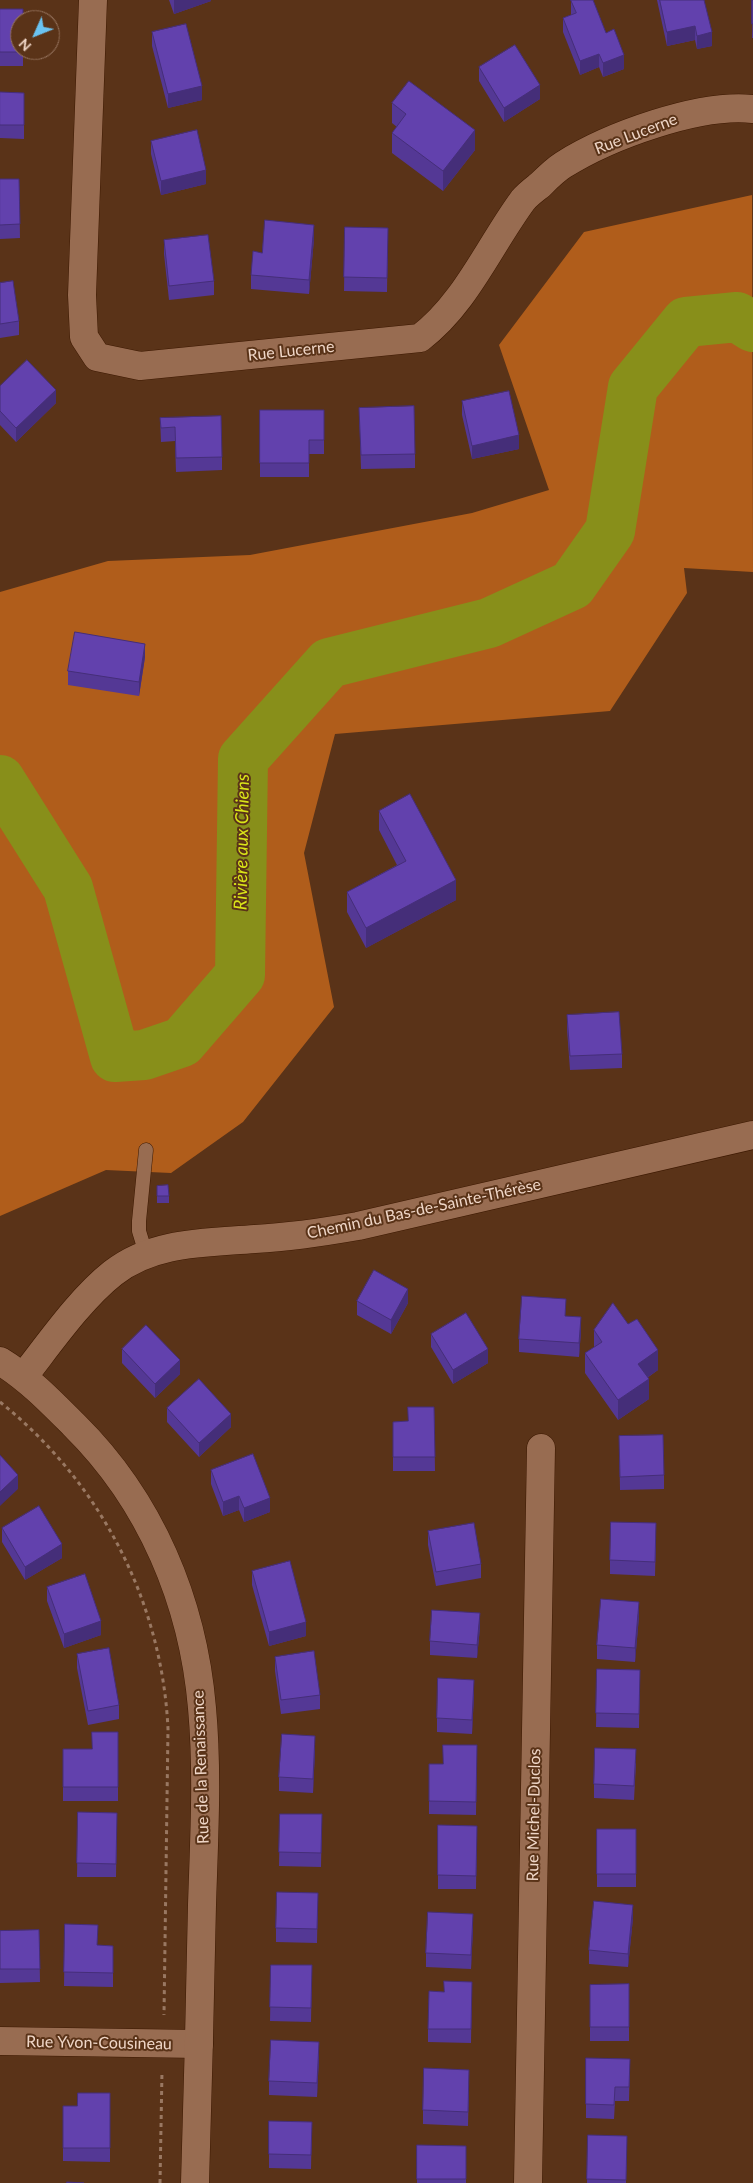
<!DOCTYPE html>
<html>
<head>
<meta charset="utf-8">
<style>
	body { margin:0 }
	#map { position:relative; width:753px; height:2183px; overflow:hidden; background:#5a3318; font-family:Lato,sans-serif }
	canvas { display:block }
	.north { position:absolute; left:10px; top:10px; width:50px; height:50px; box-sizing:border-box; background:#5a3318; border:1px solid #96745e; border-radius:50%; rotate:226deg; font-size:14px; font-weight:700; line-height:20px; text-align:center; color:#efd6c7 }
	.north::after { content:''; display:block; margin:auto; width:18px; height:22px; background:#6ac3f1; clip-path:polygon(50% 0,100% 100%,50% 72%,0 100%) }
</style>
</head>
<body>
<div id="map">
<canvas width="753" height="2183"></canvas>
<div class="north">N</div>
</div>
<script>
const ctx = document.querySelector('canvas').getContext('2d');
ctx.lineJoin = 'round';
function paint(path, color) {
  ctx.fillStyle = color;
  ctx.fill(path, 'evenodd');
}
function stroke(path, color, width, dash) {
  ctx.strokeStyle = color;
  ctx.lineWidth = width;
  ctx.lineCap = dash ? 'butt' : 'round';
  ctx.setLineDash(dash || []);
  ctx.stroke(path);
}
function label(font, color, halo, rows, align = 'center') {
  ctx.font = font + ' Lato,sans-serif';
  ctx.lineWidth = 4;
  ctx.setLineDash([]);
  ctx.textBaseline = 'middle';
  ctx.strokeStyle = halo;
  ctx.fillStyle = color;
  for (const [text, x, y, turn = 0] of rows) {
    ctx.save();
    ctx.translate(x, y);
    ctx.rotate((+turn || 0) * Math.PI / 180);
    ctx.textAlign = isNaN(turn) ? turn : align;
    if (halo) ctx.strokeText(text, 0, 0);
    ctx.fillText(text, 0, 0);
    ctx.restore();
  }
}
const forest = new Path2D(`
	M752 195 753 572 684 568 687 593 610 711 335 734 304 853 334 1007 243 1122 171 1173 106 1170 0 1216V592L108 561 250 555 472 513 549 490 499 345 584 232Z`);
const river = new Path2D(`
	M0 780 68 888 115 1057 144 1055 182 1042 240 975 243 759 329 663 489 623 572 585 610 531 633 387 686 322 737 317 753 327`);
const path = new Path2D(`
	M0 1402C100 1482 162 1601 168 1729L164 2015
	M160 2183 162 2071`);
const service = new Path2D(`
	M146 1254 139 1231V1221L146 1150`);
const minor = new Path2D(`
	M93 0 82 295 84 337 97 357 140 366 420 338C466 303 489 246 523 200 528 194 535 189 540 185 547 178 555 170 563 165 609 136 699 103 753 109
	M0 2041 199 2044
	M528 2183 541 1448`);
const tertiary = new Path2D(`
	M0 1361C28 1378 51 1402 74 1425 151 1501 193 1602 202 1708 208 1774 204 1840 202 1905 200 1998 198 2090 195 2183
	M23 1377C49 1344 80 1299 113 1273 154 1241 206 1243 255 1239 290 1237 324 1232 358 1226L753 1135`);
const wall = new Path2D(`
	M169 0H211V1L174 14Z
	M571 0H593L606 33 624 69 603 77 599 67 580 75 563 32V18L571 15Z
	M657 0H704L712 46 697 49 695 40 667 46Z
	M753 0V38H752Z
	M0 9 23 50V66H0Z
	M152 32 202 100 168 108 152 46Z
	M479 67 540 99 504 122 479 81Z
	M0 92 24 93V139L0 138Z
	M392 103 475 150 443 191 392 153V133L397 127 392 123Z
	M151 141 206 184 161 195 151 154Z
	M0 179H19L20 238 0 239Z
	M345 227 388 228 387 292 344 291Z
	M314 239 309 294 251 289V275L262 253Z
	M164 240 214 281V295L169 300 164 254Z
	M0 283 19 321V335L0 338Z
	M0 386 56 403 16 442 0 425Z
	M462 401 519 449 472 459 462 415Z
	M359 408 415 454V468L361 469Z
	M260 410H324V454H309V477H260Z
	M160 418 222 457V470L176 472 175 441 161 442Z
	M145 657 139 696 68 685V671Z
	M379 811 456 900 366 948 347 912V892L397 865 379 830Z
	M567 1015 622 1054V1068L570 1070 567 1029Z
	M157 1186 169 1196V1203H157Z
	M357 1301 408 1303 391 1334 357 1315Z
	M628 1324 658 1370 647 1378 649 1399 618 1420 585 1373V1353L594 1348V1330Z
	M581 1331 579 1357 519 1352V1339Z
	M431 1334 488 1363 453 1384 431 1347Z
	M122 1349 180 1374 155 1398 122 1363Z
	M434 1407 435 1471H393V1422L408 1421Z
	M167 1408 231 1427 199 1457 167 1422Z
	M619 1436 664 1475V1489L620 1490Z
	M211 1470 270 1512 244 1522 239 1510 223 1516 211 1484Z
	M2 1528 62 1558 25 1580 2 1542Z
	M428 1531 481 1564V1578L436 1586 428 1545Z
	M656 1537 655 1576 610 1574V1560Z
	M252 1571 306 1636 269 1646 252 1585Z
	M47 1587 101 1635 64 1648 47 1601Z
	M639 1616 635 1662 597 1659V1645Z
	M480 1627 477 1658 430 1655V1641Z
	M77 1654 119 1705V1719L88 1725 77 1668Z
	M275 1657 320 1695V1709L281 1714 275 1671Z
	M597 1669 640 1670 639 1728 596 1727Z
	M474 1694 472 1734 437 1732V1718Z
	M118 1732V1801H63V1749H92Z
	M477 1745 476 1815 429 1814V1764H443Z
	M315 1750 313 1793 279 1791V1777Z
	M636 1763 634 1800 594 1798V1784Z
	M78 1812 117 1813 116 1877H77Z
	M280 1814H322L321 1867 279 1866Z
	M438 1825 477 1826 476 1889H438Z
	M597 1829H636V1887H597Z
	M318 1893 317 1943 276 1942V1928Z
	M633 1918 628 1967 589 1964V1950Z
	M65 1924 97 1945 113 1946V1987L64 1986Z
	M473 1928 471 1969 426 1967V1953Z
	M39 1930 40 1982 0 1983V1931Z
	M271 1965H312L311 2022 270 2021Z
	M472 1982 471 2043 428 2042V2029L444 1992Z
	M629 1984V2041H590V1985Z
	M319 2056 317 2097 269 2095V2081Z
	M586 2058 630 2059 629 2101H615L614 2119 586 2118Z
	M469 2084 468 2126 423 2124V2110Z
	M110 2093V2162L63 2161V2106H77Z
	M269 2121 312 2122 311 2169 269 2168Z
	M588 2135 627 2136 626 2183H587Z
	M417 2145 466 2146V2183H417Z`);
const shadedWall = new Path2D(`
	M174 0H211V1L174 14Z
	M695 26V40L667 46V32Z
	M712 32V46L697 49V36Z
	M599 54V67L580 75V61Z
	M624 55V69L603 77V63Z
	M540 85V99L504 122V108Z
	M202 86V100L168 108V94Z
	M475 130V150L443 191V171Z
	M206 170V184L161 195V181Z
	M314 225V239L309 294V280Z
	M56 390V403L16 442V428Z
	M519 435V449L472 459V446Z
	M145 644V657L139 696V682Z
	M456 880V900L366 948V928Z
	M408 1289V1303L391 1334V1320Z
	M581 1317V1331L579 1357V1343Z
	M488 1349V1363L453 1384V1370Z
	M658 1350V1370L638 1384V1364Z
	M180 1360V1374L155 1398V1384Z
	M649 1379V1399L618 1420V1400Z
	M231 1414V1427L199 1457V1443Z
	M18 1475V1489L0 1506V1492Z
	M239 1496V1510L223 1516V1502Z
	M270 1498V1512L244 1522V1508Z
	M62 1544V1558L25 1580V1567Z
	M639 1602V1616L635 1662V1648Z
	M480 1613V1627L477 1658V1645Z
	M101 1621V1635L64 1648V1634Z
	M306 1622V1636L269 1646V1632Z
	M474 1680V1694L472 1734V1720Z
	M315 1736V1750L313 1793V1779Z
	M633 1905V1918L628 1967V1954Z
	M473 1914V1928L471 1969V1955Z
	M319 2042V2056L317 2097V2083Z`);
const building = new Path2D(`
	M571 0H593L606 33 614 29 624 55 603 63 599 54 580 61 563 18 576 13Z
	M660 0H704L712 32 697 36 695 26 667 32Z
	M752 0H753V24H752Z
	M0 9H23V20H20V50H23V52H0Z
	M186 24 202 86 168 94 152 32Z
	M515 45 540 85 504 108 479 67Z
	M409 81 475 130 443 171 392 133 406 114 392 103Z
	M0 92 24 93V125H0Z
	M197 130 206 170 161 181 151 141Z
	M0 179H19L20 224 0 225Z
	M265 220 314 225 309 280 251 275 253 251 262 253Z
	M345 227 388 228 387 278 344 277Z
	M208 235 214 281 169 286 164 240Z
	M13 281 19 321 0 324V283Z
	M27 360 56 390 16 428 0 411V386Z
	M509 391 519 435 472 446 462 401Z
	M414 406 415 454 361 455 359 408Z
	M260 410H324V440H309V463H260Z
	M221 416 222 457 176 458 175 427 161 428 160 418Z
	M75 632 145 644 139 682 68 671Z
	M410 794 456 880 366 928 347 892 406 861 379 811Z
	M619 1012 622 1054 570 1056 567 1015Z
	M168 1185 169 1196H157V1186Z
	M374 1270 408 1289 391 1320 357 1301Z
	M522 1296 566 1299 565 1316 581 1317 579 1343 519 1339Z
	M613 1303 628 1324 637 1319 658 1350 638 1364 649 1379 618 1400 585 1353 602 1342 594 1330Z
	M466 1313 488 1349 453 1370 431 1334Z
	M146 1325 180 1360 155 1384 122 1349Z
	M199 1379 231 1414 199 1443 167 1408Z
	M408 1407H434L435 1457H393V1422L408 1421Z
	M663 1435 664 1475 620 1477 619 1436Z
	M253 1454 270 1498 244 1508 239 1496 223 1502 211 1470Z
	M0 1455 18 1475 0 1492Z
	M39 1506 62 1544 25 1567 2 1528Z
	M611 1522 656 1523 655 1562 610 1560Z
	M474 1523 481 1564 436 1572 428 1531Z
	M290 1561 306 1622 269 1632 252 1571Z
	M85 1574 101 1621 64 1634 47 1587Z
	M601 1599 639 1602 635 1648 597 1645Z
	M432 1610 480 1613 477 1645 430 1641Z
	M109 1648 119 1705 88 1711 77 1654Z
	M314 1651 320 1695 281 1700 275 1657Z
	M597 1669 640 1670 639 1714 596 1713Z
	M438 1678 474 1680 472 1720 437 1718Z
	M92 1732H118V1787H63V1749H92Z
	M282 1734 315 1736 313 1779 279 1777Z
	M443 1745H477L476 1802 429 1801V1764H443Z
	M595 1748 636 1749 634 1786 594 1784Z
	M78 1812 117 1813 116 1864 77 1863Z
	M280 1814H322L321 1853 279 1852Z
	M438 1825 477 1826 476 1876 438 1875Z
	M597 1829H636V1874H597Z
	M277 1892 318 1893 317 1929 276 1928Z
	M594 1901 633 1905 628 1954 589 1950Z
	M428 1912 473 1914 471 1955 426 1953Z
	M65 1924 98 1925 97 1945 113 1946V1973L64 1972Z
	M39 1930 40 1969H0V1931Z
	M271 1965H312L311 2008 270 2007Z
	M444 1981 472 1982 471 2029H428L429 1991 444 1992Z
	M629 1984V2027H590V1985Z
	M271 2040 319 2042 317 2083 269 2081Z
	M586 2058 630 2059 629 2087H615L614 2105 586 2104Z
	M424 2068 469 2070 468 2112 423 2110Z
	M78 2093H110V2148H63V2106H77Z
	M269 2121 312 2122 311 2155 269 2154Z
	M588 2135 627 2136 626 2180 587 2179Z
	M417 2145 466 2146V2179H417Z
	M67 2182 84 2183H67Z`);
const streetNames = [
	["Rue Lucerne",636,134,-21],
	["Rue Lucerne",291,351,-6],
	["Chemin du Bas-de-Sainte-Thérèse",424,1209,-12],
	["Rue de la Renaissance",201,1767,-92],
	["Rue Michel-Duclos",534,1815,-89],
	["Rue Yvon-Cousineau",99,2043,1]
];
const waterNames = [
	["Rivière aux Chiens",242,842,-89]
];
paint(forest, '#b05d1b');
stroke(river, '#888f1a', 50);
stroke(service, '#3d1900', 15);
stroke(minor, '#3d1900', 29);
stroke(tertiary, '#3d1900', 29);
stroke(path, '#997862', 3, [4, 4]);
stroke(service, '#986c51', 14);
stroke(minor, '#986c51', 28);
stroke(tertiary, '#986c51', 28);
paint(wall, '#543895');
paint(shadedWall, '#452e79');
paint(building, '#6241ad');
stroke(building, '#452e79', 1);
label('16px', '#efd6c7', '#5a3318', streetNames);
label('italic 18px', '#dae518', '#5a3318', waterNames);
</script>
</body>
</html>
